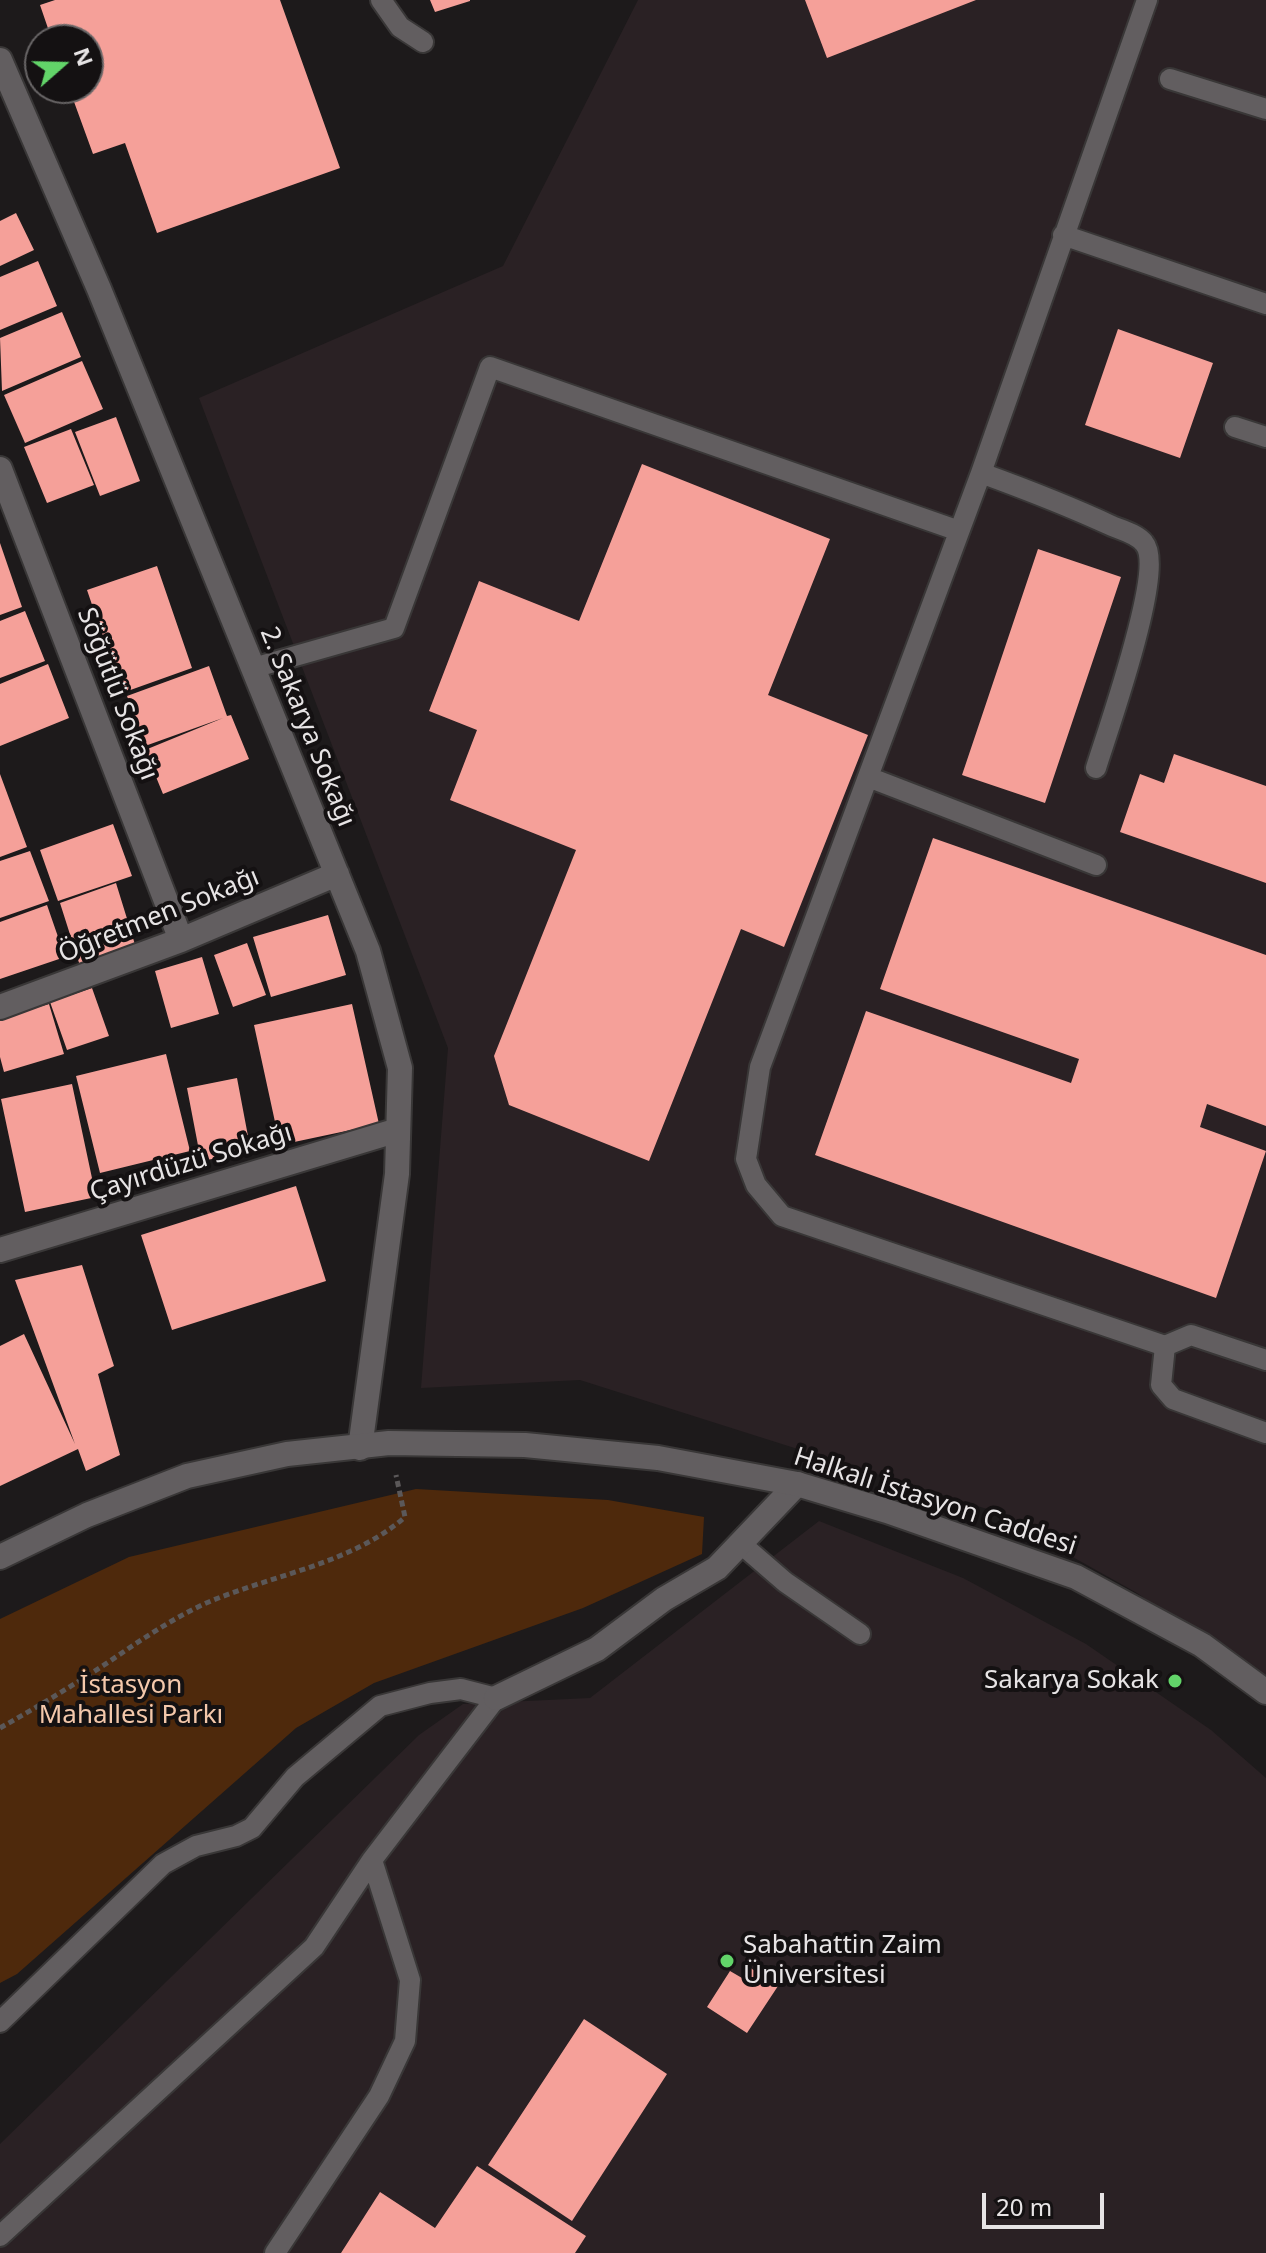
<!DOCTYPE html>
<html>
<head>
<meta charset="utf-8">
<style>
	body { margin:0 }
	#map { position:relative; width:1266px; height:2253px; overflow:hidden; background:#1d1a1b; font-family:"Noto Sans",sans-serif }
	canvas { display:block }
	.north { position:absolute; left:24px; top:24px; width:80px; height:80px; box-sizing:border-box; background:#141112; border:2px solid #686566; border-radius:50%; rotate:70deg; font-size:22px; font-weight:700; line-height:32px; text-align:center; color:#e7e4e5 }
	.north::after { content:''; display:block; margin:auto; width:28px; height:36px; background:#62d469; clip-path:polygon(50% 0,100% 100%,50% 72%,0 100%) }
	.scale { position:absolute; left:982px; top:2193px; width:122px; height:36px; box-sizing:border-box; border:4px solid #e7e4e5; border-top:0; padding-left:10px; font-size:24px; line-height:28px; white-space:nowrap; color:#e7e4e5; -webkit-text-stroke:6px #141112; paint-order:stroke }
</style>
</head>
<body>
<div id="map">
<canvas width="1266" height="2253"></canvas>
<div class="north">N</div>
<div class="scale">20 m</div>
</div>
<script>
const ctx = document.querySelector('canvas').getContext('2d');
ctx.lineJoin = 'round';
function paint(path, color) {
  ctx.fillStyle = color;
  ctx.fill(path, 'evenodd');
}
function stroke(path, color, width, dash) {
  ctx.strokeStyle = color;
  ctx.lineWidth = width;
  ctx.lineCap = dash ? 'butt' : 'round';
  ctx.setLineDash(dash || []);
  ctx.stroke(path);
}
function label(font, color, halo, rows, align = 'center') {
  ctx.font = font + ' "Noto Sans",sans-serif';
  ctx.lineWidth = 8;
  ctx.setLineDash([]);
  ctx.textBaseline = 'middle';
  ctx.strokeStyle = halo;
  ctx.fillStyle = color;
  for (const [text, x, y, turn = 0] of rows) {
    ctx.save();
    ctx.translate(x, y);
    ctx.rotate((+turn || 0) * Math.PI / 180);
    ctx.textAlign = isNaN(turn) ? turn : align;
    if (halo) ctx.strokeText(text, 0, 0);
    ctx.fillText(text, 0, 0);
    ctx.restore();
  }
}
const built = new Path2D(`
	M638 0H1266V1684L1137 1593 987 1509 580 1380 421 1388 448 1048 199 398 503 266Z
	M819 1521 963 1578 1086 1644 1211 1730 1266 1778V2253H0V2144L419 1735 463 1704 590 1698Z`);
const green = new Path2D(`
	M416 1489 608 1500 704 1517 702 1554 583 1608 374 1683 296 1728 17 1974 0 1983V1619L129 1557Z`);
const building = new Path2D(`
	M55 0H280L340 168 157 233 125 143 93 154 69 88H88V40H52L40 5Z
	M430 0H470V1L435 12Z
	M805 0H976L827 58Z
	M16 213 34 250 0 266V221Z
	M38 261 57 306 0 330V277Z
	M62 312 81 357 2 391 0 338Z
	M1118 329 1213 363 1180 458 1085 425Z
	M82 361 103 409 25 443 4 395Z
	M116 417 140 481 100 496 75 432Z
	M71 429 94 485 47 503 24 447Z
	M642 464 830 539 768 695 868 735 784 947 741 929 649 1161 509 1105 494 1056 576 850 450 800 477 730 429 711 479 581 579 621Z
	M0 543 22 607 0 615Z
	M1038 549 1121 577 1045 803 962 775Z
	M157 566 192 668 122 693 87 590Z
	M25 611 45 661 0 678V621Z
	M48 664 69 718 0 746V684Z
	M209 666 227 716 231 715 249 759 163 794 145 750 223 718 145 746 127 696Z
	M1174 754 1266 786V883L1120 832 1140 774 1164 783Z
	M0 774 27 847 0 857Z
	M113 824 132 876 58 901 40 850Z
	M933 838 1266 955V1126L1207 1104 1200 1127 1266 1151 1216 1298 815 1155 866 1011 1071 1083 1079 1059 880 989Z
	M30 851 49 901 0 918V861Z
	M116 883 137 951 81 969 60 903Z
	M47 905 65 957 0 979V922Z
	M328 915 346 975 271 997 253 937Z
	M247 943 266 995 233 1007 214 955Z
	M202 957 219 1014 171 1028 155 971Z
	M92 988 109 1036 67 1050 50 1002Z
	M49 1004 64 1054 4 1072 0 1057V1018Z
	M352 1004 379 1124 280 1145 254 1025Z
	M166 1054 190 1151 100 1173 76 1076Z
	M237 1078 251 1152 201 1161 187 1088Z
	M72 1084 96 1197 25 1212 1 1099Z
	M296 1186 326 1281 172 1330 141 1235Z
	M82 1265 114 1366 98 1374 120 1455 86 1471 78 1449 0 1486V1346L24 1334 75 1444 15 1280Z
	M749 1967 778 1986 747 2033 707 2007 730 1971 742 1978Z
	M584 2019 667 2074 572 2221 488 2165Z
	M477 2166 586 2236 575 2253H341L380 2192 435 2228Z`);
const path = new Path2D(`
	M0 1728C37 1707 74 1685 110 1661 141 1640 170 1620 204 1604 270 1575 350 1565 405 1517L396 1475`);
const lane = new Path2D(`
	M381 0 400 27 423 42
	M1147 0 981 473 760 1067 746 1159 756 1185 782 1216 1165 1346 1191 1335 1266 1360
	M1170 79 1266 109
	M1063 235 1266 304
	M1235 427 1266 437
	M981 473C1025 489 1069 506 1112 526 1122 530 1137 534 1144 543 1166 568 1107 732 1096 768
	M253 668 394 628 490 367 959 531
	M868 777 1096 865
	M1165 1346 1161 1385 1173 1399 1266 1433
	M740 1543 785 1582 860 1634
	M0 2022 163 1864 196 1846 236 1836 252 1828 295 1777 380 1706 430 1693 461 1689 496 1698 372 1860 314 1947 0 2236
	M275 2253 379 2096 405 2041 410 1980 372 1860`);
const street = new Path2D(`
	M0 60 99 289 368 951 400 1068 397 1174 360 1448
	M0 469 181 940
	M0 1007 181 940 337 874
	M0 1250 398 1130
	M496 1698 597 1649 664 1599 717 1568 797 1484`);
const secondary = new Path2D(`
	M0 1557 87 1515 187 1476 287 1454 389 1443 525 1445 658 1458 797 1484 887 1511 1076 1577 1202 1645 1266 1692`);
const markers = [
	[1175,1681,8,"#62d469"],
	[727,1961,8,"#62d469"]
];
const streetNames = [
	["Söğütlü Sokağı",117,694,69],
	["2. Sakarya Sokağı",307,727,68],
	["Öğretmen Sokağı",159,916,-22],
	["Çayırdüzü Sokağı",191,1163,-17],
	["Halkalı İstasyon Caddesi",935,1502,18]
];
const poiNames = [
	["Sakarya Sokak",1159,1681],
	["Sabahattin Zaim",743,1946,"left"],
	["Üniversitesi",743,1976,"left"]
];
const parkNames = [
	["İstasyon",131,1686],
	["Mahallesi Parkı",131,1716]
];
paint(built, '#2a2124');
paint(green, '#4e290c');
paint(building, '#f5a099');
stroke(lane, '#393737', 24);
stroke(street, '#393737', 28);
stroke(secondary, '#393737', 28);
stroke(path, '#5b5859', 5, [6, 4]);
stroke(lane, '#625e60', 20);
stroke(street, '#625e60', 24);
stroke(secondary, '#625e60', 24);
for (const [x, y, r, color] of markers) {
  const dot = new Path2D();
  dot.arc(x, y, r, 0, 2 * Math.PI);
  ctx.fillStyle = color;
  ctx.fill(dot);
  stroke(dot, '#141112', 3);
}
label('26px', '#e7e4e5', '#141112', streetNames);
label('26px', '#e7e4e5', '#141112', poiNames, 'right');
label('26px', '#f4c8ab', '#141112', parkNames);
</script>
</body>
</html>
